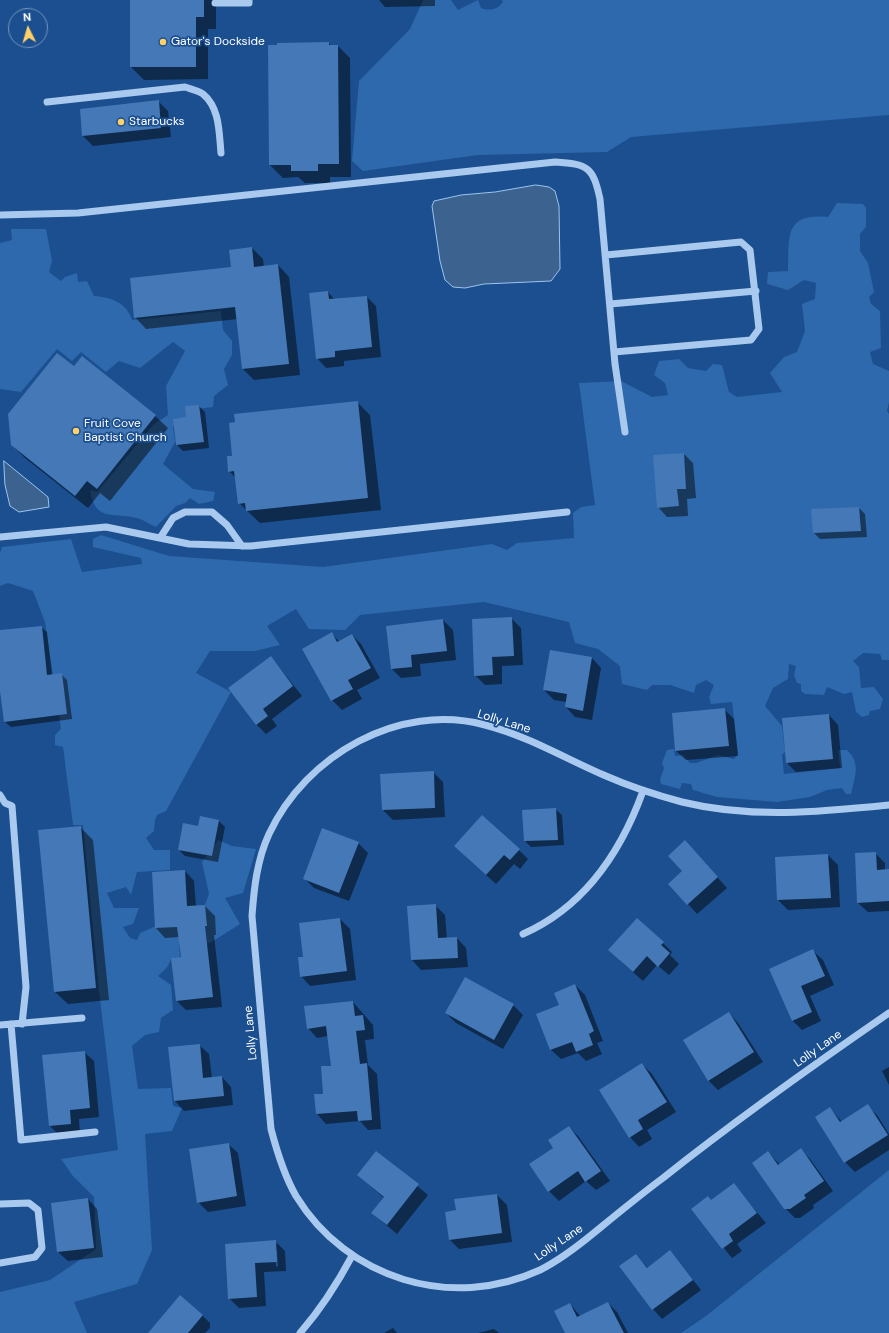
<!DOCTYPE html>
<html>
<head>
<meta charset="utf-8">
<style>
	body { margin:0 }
	#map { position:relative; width:889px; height:1333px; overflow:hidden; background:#1b4f8f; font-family:"DM Sans",sans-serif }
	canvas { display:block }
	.north { position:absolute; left:8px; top:8px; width:40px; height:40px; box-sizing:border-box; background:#1b4f8f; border:1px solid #7695bc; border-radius:50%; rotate:355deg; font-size:11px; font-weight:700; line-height:16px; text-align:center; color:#fff }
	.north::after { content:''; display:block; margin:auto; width:14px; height:18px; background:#ffd166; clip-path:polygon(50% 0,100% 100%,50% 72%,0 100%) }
</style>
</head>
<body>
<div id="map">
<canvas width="889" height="1333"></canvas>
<div class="north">N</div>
</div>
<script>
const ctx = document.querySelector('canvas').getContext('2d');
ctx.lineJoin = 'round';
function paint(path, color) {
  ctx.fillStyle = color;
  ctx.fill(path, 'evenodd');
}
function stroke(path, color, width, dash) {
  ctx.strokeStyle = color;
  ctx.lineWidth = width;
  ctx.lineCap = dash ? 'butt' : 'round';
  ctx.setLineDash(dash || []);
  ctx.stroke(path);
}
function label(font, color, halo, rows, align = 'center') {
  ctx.font = font + ' "DM Sans",sans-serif';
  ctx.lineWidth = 3.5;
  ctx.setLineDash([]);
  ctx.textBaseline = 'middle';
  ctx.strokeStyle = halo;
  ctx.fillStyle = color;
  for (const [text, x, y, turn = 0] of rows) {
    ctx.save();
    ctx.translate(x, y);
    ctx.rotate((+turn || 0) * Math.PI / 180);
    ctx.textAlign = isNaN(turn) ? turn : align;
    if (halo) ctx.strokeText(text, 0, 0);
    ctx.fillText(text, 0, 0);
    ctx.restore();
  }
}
const green = new Path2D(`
	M423 0H451L458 10 478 0 481 8C490 11 497 10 503 2L502 0H889V115L631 137 607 152 478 155 363 171 352 161 359 81 410 29Z
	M837 203 863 204 866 208V227L860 234V251L868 263 874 292 869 297 871 304 880 311 881 348 870 352 873 364 889 371V402L887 411 889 414V660H882L880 654 863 653 853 661 859 667 861 688 874 687 883 699 880 709 870 711 869 715 862 717 856 712 852 692 844 694 827 687 824 695 805 694 801 691V684L797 683 794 675 796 666 789 664 788 679 773 688 765 706 782 726 785 752 782 755 784 774 840 768 838 750H847C861 763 855 777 851 794H846L842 788 827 790 810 797 777 802 717 797 693 790 691 784 682 783 680 789 661 784 660 780 664 768 662 763 667 750 674 749 675 756 683 755 690 763H696L718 755 734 759 738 754 732 702 711 704 709 697 714 685 706 680 696 685 694 693 670 685H652L647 690 622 684 620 666 598 649 575 643 569 622 484 602 360 615 345 630 309 629 296 609 267 626 280 645 255 651H210L196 673 231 692 166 811 157 815 155 820 154 831 146 838 154 850H170V870L137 872 131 895 126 887 107 893 114 908H139L133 924 123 927 130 938 137 940 140 933 163 923 203 910 209 894 202 862 218 840 232 846 256 849 243 893 225 898 240 924 210 943 179 945 180 957 171 959 168 966 158 976 171 985 173 1010 161 1018 159 1032 145 1035 132 1046 138 1089 171 1088 173 1106 182 1108 172 1131 145 1134 152 1250 137 1284 74 1302 87 1333H0V1292L50 1280 96 1249 94 1197 72 1175 61 1159 118 1150 99 991 83 825H73L63 747 55 745V735L61 729 45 622 33 591 8 583 0 586V553L2 547 71 539 82 572 142 564 141 558 93 547V539L101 535 169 556 323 567 492 544 507 550 517 543 574 538 573 513 581 507 595 505 579 383 621 381 652 397 668 395 665 383 654 375 659 361 679 359 688 368 706 371 713 364 722 365 729 392 737 397 782 392 770 373 784 357 797 352 805 331 802 304 815 299 816 283 804 280 788 290 767 284 768 272 788 271C789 236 784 213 828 217Z
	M11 229H46L52 261 49 272 61 281 65 277 77 273 78 282 87 281 94 296C111 297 127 303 132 320L221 311 223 330 232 341V355L224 369 228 385 214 396 213 407 195 409 190 421 173 426 175 442 163 464 193 489 215 492 213 501 199 504 190 498 185 503 176 506 156 527C151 525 145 521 140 519 115 511 95 524 90 490L97 492 154 424 168 415 166 386 185 351 173 342 140 368 119 361 106 372 81 352 72 361 57 349 21 392 0 389V243L12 240Z
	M889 1170V1333H681L706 1316Z`);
const water = new Path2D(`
	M536 185 549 187 555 191 559 206 560 269 551 281 484 284 465 288 453 287 445 280 440 261 432 206 434 201 461 195 495 192Z
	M4 461 48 497 49 507 19 512 10 506 5 485Z`);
const shadow = new Path2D(`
	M131 0H216V29H208V79L144 80 131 67Z
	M379 0H435V6L385 7Z
	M329 43 331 46H338L350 58 351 177H330V183H305L298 177 283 178 270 165Z
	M158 101 168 111 171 137 93 146 83 136 81 110Z
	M252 248 263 259 264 267 278 265 289 277 300 375 254 380 243 369 238 319 146 329 135 317 232 268Z
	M328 292 335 300 367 297 376 306 381 357 344 361V366L326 368 317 358Z
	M74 367 155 416 168 428 110 501 100 493 88 508 25 458 12 445Z
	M357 402 370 415 381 510 260 523 239 503 236 478 229 471 233 457Z
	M199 406 205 412 209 448 183 451 177 445 174 419 187 418Z
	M684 454 693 463 696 498 687 499 688 516 667 517 658 507Z
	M859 508 865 514 867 537 820 539 814 533Z
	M512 619 521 628 523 665 502 666V684L485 685 475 675Z
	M443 620 453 630 456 660 420 664 421 676 401 678 392 669Z
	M41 627 47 632 52 675 61 674 67 680 72 719 11 727 5 722 0 683V631Z
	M332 634 339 641 352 635 361 644 380 678 357 690 362 699 342 710 332 700Z
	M271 657 302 696 272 719 277 726 266 734 257 725 229 688Z
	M592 658 601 668 592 720 575 717 566 707 567 702 554 700 544 690Z
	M724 709 734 719 738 756 686 760 676 751Z
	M829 715 838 725 842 768 796 772 787 763Z
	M433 772 443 782 445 817 393 820 383 810Z
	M555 809 562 815 564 845 531 847 525 841Z
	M219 821 225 827 218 862 185 856 179 850Z
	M80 827 93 840 109 1000 68 1004 55 992Z
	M358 843 368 853 349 901 314 888 304 878Z
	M519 850 528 859 520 869 514 864 496 884 465 856Z
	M694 851 727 888 697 914 688 904 683 871Z
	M875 853 885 863V871L889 870V911L868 912 858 903Z
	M828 855 838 865 840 907 788 910 778 900 776 858Z
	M185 871 194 881 196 907 205 906 215 916 216 935H214L222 1007 186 1010 177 1001 182 958 179 937 165 938 156 928Z
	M435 905 445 915 447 939 457 938 466 948 468 967 421 970 412 960 408 907Z
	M340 919 350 929 356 980 310 986 301 976Z
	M663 943 672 952 670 955 679 964 669 975 657 965 643 981 619 960Z
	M813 951 823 960 834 985 810 996 821 1021 802 1030 792 1020 770 970Z
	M575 985 585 995 603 1041 597 1043 602 1054 586 1061 578 1053 561 1059 551 1050 537 1015 560 1006Z
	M353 1002 373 1025 374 1039 365 1040 368 1065 377 1074 381 1129 368 1130 360 1121 326 1124 317 1114 332 1067 328 1036 317 1038 308 1028Z
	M513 1005 523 1015 503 1049 456 1023 446 1013Z
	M729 1013 738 1023 763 1062 718 1090 708 1080Z
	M199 1045 209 1054 212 1078 222 1077 231 1087 233 1105 184 1111 175 1101 169 1048Z
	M84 1052 94 1061 99 1117 79 1119 80 1134 59 1135 50 1126Z
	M642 1064 652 1074 676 1112 647 1130 652 1139 639 1147 630 1137Z
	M889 1067V1085L882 1071Z
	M867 1106 877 1115 889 1134V1150L855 1172 845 1162 816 1117 830 1108 842 1122Z
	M569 1127 578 1136 610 1181 596 1190 586 1181 559 1201 549 1191 554 1148Z
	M228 1144 238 1153 246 1206 208 1212 198 1202Z
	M801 1150 810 1159 833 1191 813 1205 814 1208 800 1218H795L785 1208 768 1152 780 1165Z
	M376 1152 428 1195 397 1234 372 1213 384 1198 358 1175Z
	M733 1184 766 1223 737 1244 742 1251 732 1258 692 1209 711 1201Z
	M497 1195 507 1205 512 1242 459 1249 449 1239Z
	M88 1199 97 1209 103 1257 68 1261 58 1252Z
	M275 1241 285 1251 286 1271 264 1272 266 1306 239 1308 229 1298 226 1245ZM275 1250H277L278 1266 276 1267Z
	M670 1251 701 1290 662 1319 653 1309 621 1267 636 1255 648 1268Z
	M608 1303 617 1312 628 1333H566L570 1304 581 1317Z
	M200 1313 210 1323V1328L205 1333H149Z
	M393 1328 397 1333H384Z
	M494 1329 499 1333H478Z`);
const building = new Path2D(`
	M130 0H204V17H196V67H130Z
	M329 42V45H338L339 164H318V171H291V165H269L268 45H277V43Z
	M159 100 161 128 82 136 80 109Z
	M252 247 254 267 278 264 289 364 242 369 235 307 134 318 130 278 231 267 229 250Z
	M328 291 329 299 367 296 372 347 335 351V357L316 359 309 293Z
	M57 353 74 366 82 356 156 415 97 489 87 481 75 496 11 445 8 414Z
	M358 401 368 498 246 511 245 503 238 504 234 471 228 472 227 456H232L229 423 235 422 234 414Z
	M199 405 204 442 176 445 173 419 186 417 185 406Z
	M684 453 686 489H677L679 506 657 508 653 455Z
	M859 507 861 531 813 533 811 509Z
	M512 617 514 656 492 657 493 675 474 676 472 619Z
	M443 619 447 651 411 655 412 667 391 669 386 626Z
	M42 626 47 675 62 673 67 714 4 722 0 691V630Z
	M332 632 337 642 352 634 371 668 348 680 353 689 331 701 302 649Z
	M550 650 592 657 583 711 565 707 567 694 543 690Z
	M271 656 293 686 263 709 268 716 256 725 228 688Z
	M725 708 729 746 675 751 672 713Z
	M829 714 833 759 786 763 782 718Z
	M434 771 435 808 382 810 380 774Z
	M556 808 558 840 524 841 522 810Z
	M482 815 520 849 510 860 504 855 486 875 454 846Z
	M200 816 219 820 212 856 178 850 183 823 198 826Z
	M81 826 96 988 54 992 38 830Z
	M322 828 359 842 339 893 303 879Z
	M685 840 718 877 687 905 668 884 682 871 668 856Z
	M876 852 877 870 889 869V901L857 903 855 853Z
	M828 854 831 898 777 900 775 857Z
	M185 870 187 906 205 905 207 926H205L213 997 176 1001 171 958 181 957 177 927 155 928 152 872Z
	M436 904 438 938 457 937 458 958 411 960 407 906Z
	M340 918 347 971 300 977 298 957H303L299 923Z
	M637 918 664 942 661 945 670 953 658 967 647 956 633 972 608 950Z
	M813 949 825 976 801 986 812 1012 792 1021 769 969Z
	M465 977 514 1004 494 1040 445 1013Z
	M575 984 594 1031 589 1034 593 1045 576 1052 572 1042 550 1050 536 1014 559 1005 554 993Z
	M353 1001 355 1016 363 1015 365 1030 356 1031 360 1064 367 1063 372 1120 358 1121 357 1111 316 1114 314 1094H323L321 1066H331L326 1026 307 1029 304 1006Z
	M729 1012 754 1052 708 1081 683 1040Z
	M200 1044 203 1078 222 1076 224 1096 174 1101 168 1047Z
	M85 1051 90 1108 70 1110 71 1124 49 1126 42 1055Z
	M642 1063 667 1102 638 1120 643 1129 629 1138 599 1090Z
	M868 1104 888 1135 844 1163 815 1117 830 1107 840 1122Z
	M569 1126 601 1171 585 1182 578 1171 548 1192 529 1164 553 1148 548 1140Z
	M229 1143 237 1196 197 1203 189 1149Z
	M801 1148 824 1181 804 1195 806 1198 790 1209H784L752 1163 768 1151 778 1165Z
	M376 1151 419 1184 387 1225 371 1213 384 1197 357 1175Z
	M734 1183 757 1213 729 1234 733 1241 722 1249 691 1209 708 1196 711 1200Z
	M497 1194 502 1233 449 1240 445 1212 456 1210 454 1199Z
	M88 1198 94 1248 57 1252 51 1203Z
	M276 1240 277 1262 255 1263 257 1297 228 1299 225 1244Z
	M670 1250 693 1280 652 1310 619 1266 636 1254 647 1268Z
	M180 1295 203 1315 188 1333H148Z
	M608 1302 624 1333H565L554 1311 570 1303 577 1317Z`);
const minor = new Path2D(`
	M215 3H249V0
	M47 102 185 87C191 89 199 91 203 94 220 108 219 133 221 153
	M0 215 78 213 555 162C588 164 593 167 600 199L615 364 625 432
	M606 255 741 242 750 250 759 329 751 340 614 352
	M610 304 756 291
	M0 537 106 527 189 544 251 546 567 512
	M160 538 173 518 185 512H212L227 525 242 546
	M0 795 5 803 12 806 26 987 22 1024
	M889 805C820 812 751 819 682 802 656 795 631 787 606 776 566 759 528 736 485 725 399 702 306 755 269 834 257 860 254 888 252 916L271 1129C277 1152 284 1175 296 1196 347 1279 451 1311 540 1270 560 1260 578 1246 595 1232 617 1214 640 1195 663 1178 736 1120 812 1066 889 1013
	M523 934C584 907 621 852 643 791
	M11 1024 21 1140 95 1132
	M0 1025 82 1018
	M0 1204 29 1203 38 1210 42 1248 35 1257 0 1263
	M300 1333C321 1309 337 1284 352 1256`);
const markers = [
	[163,42,4,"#ffd166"],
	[121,122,4,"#ffd166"],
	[76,431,4,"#ffd166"]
];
const poiNames = [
	["Gator's Dockside",171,42],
	["Starbucks",129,122],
	["Fruit Cove",84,424],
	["Baptist Church",84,438]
];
const streetNames = [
	["Lolly Lane",504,722,17],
	["Lolly Lane",251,1033,-95],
	["Lolly Lane",818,1049,-35],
	["Lolly Lane",559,1243,-34]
];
paint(green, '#2e69ad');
paint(water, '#3c6290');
stroke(water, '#9cc4f0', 1);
paint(shadow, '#0007');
paint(building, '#4478b7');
stroke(minor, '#a9c9ee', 7);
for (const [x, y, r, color] of markers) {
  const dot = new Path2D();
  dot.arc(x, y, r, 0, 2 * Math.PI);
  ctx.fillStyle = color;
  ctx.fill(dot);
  stroke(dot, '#1b4f8f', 1.5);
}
label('12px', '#fff', '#1b4f8f', poiNames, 'left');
label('12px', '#fff', '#1b4f8f', streetNames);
</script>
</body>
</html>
